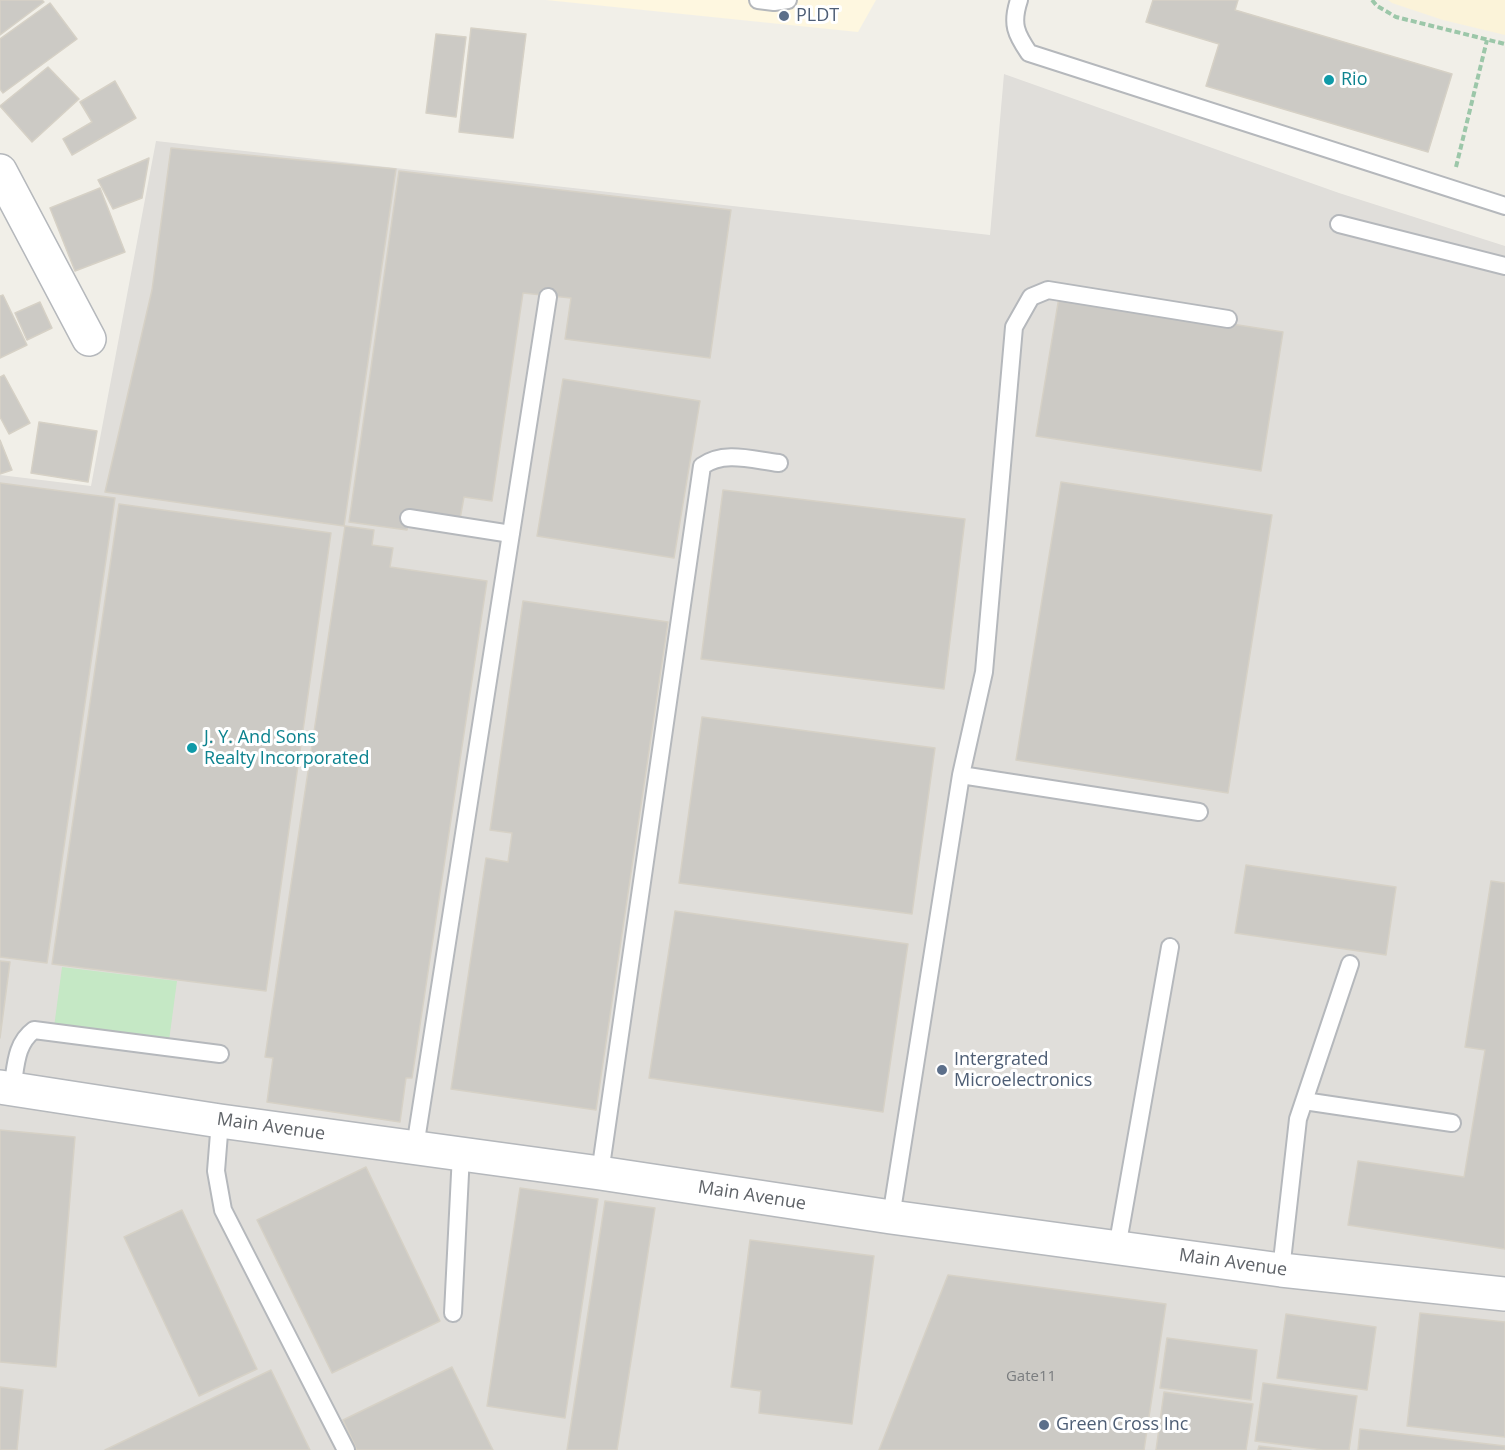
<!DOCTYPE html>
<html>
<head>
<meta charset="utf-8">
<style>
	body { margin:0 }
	canvas { display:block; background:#f1efe8 }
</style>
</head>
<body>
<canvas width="1505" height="1450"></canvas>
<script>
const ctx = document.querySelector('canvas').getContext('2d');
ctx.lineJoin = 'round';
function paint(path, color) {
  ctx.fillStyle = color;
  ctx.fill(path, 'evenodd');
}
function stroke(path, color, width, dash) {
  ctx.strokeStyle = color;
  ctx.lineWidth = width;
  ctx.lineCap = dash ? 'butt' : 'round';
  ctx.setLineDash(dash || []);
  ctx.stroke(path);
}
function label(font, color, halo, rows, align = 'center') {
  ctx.font = font + ' "Open Sans",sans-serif';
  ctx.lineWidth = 6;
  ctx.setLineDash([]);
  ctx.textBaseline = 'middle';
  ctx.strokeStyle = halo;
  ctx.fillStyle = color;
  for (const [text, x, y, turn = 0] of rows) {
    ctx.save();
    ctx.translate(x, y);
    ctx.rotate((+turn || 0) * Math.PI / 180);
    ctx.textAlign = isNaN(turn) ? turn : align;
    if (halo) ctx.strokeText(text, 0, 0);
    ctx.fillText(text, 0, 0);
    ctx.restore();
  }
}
const commercial = new Path2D(`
	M546 0H876L858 32Z`);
const industrial = new Path2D(`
	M1004 74 1339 193 1505 246V1450H0V475L91 486 156 141 990 235Z`);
const green = new Path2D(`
	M62 967 177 981 169 1041 54 1027Z`);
const sand = new Path2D(`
	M1388 0H1505V35L1443 20 1392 3Z`);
const building = new Path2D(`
	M0 0H42L44 2 0 35Z
	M1153 0H1238L1235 10 1452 74 1428 152 1206 86 1219 44 1146 22Z
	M50 3 77 39 3 93 0 89V39Z
	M471 28 526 34 513 138 459 132Z
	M436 34 466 37 456 117 426 113Z
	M48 67 79 99 32 142 0 106Z
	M115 81 136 118 72 155 63 139 92 122 80 102Z
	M171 148 396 169 344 526 105 492 152 290Z
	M149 158 142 198 113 209 98 180Z
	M399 171 731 210 710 358 565 339 571 298 523 293 492 501 464 497 460 519 410 511 407 530 349 522Z
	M100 188 125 252 75 271 50 208Z
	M3 295 27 345 0 358V296Z
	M1059 297 1283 332 1261 471 1036 436Z
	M40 302 52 328 27 340 15 313Z
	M4 375 30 423 9 434 0 417V377Z
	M563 379 700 401 674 558 537 536Z
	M39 422 97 431 88 482 31 473Z
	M0 440 12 470 0 474Z
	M1061 482 1272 515 1228 793 1016 760Z
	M0 483 115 498 47 963 0 957Z
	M723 490 965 519 944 689 701 659Z
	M119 504 331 533 266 991 52 964Z
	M345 526 374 530 372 545 393 548 390 567 487 581 412 1078H406L400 1122 267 1102 273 1058 265 1057Z
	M523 601 668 622 596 1110 451 1089 486 858 508 862 512 833 490 830Z
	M702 717 935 748 912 914 679 883Z
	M1246 865 1396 887 1386 955 1235 933Z
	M1491 881 1505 883V1249L1348 1225 1358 1161 1464 1177 1485 1050 1465 1047Z
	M675 911 908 944 883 1112 649 1078Z
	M0 961 10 962 0 1038Z
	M0 1130 75 1137 56 1367 0 1362Z
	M366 1167 440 1321 332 1373 257 1220Z
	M520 1188 598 1199 565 1418 487 1406Z
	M605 1201 655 1208 617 1450H567Z
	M182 1210 257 1369 199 1396 124 1237Z
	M750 1240 874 1256 852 1424 759 1413 761 1391 731 1387Z
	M948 1275 1166 1304 1144 1450H879Z
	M1420 1313 1505 1322V1437L1407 1426Z
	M1286 1314 1376 1327 1367 1390 1277 1378Z
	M1167 1338 1257 1350 1251 1400 1160 1388Z
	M452 1367 493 1450H357L343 1420Z
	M271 1370 310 1450H105Z
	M1263 1383 1357 1396 1349 1450H1323L1255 1441Z
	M0 1387 23 1390 17 1450H0Z
	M1164 1392 1253 1404 1246 1450H1156Z
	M1360 1429 1505 1446V1450H1358Z
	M1259 1446 1291 1450H1258Z`);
const path = new Path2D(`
	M1372 0 1377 6 1396 17 1505 44
	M1456 167 1487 40`);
const service = new Path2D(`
	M758 0 774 2 788 0
	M1019 0C1011 24 1016 34 1029 53L1505 206
	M1339 224 1505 266
	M409 518 511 534
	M961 775 1199 812
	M12 1089C16 1067 15 1044 34 1030L220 1054
	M1304 1101 1452 1123
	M220 1121 216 1171 223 1210 346 1450
	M415 1147 548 297
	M600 1173 702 466C724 450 753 460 779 463
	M891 1217 961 775 984 672 1014 327 1031 297 1048 290 1228 319
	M1117 1248 1170 947
	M1281 1270 1298 1119 1350 964
	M453 1313 461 1154`);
const minor = new Path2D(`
	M0 171 89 339
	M0 1087 220 1121 600 1173 891 1217 1281 1270 1505 1294`);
const markers = [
	[784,16,6,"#5c6f8a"],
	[1329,80,6,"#0f9aa8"],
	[192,748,6,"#0f9aa8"],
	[942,1070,6,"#5c6f8a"],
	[1044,1425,6,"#5c6f8a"]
];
const numberNames = [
	["Gate11",1031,1377]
];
const serviceNames = [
	["PLDT",796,16],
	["Intergrated",954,1060],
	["Microelectronics",954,1081],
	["Green Cross Inc",1056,1425]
];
const cultureNames = [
	["Rio",1341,80],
	["J. Y. And Sons",204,738],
	["Realty Incorporated",204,759]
];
const streetNames = [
	["Main Avenue",271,1127,8],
	["Main Avenue",752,1196,9],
	["Main Avenue",1233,1263,8]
];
paint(commercial, '#fef7e0');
paint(industrial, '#e0deda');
paint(green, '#c5e8c5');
paint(sand, '#fbf3d9');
paint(building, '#cccac5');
stroke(building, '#d6d1c6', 1.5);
stroke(service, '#b5b8bc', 20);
stroke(minor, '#b5b8bc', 36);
stroke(path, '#9cc7a9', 4, [6, 3]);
stroke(service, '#fff', 16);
stroke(minor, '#fff', 33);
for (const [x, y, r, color] of markers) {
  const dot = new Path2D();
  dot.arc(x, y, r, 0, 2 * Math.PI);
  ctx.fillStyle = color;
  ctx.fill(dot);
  stroke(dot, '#fff', 2);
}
label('15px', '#7a7d7f', null, numberNames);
label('18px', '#4e5e75', '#fff', serviceNames, 'left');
label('18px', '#0d838f', '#fff', cultureNames, 'left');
label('18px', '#5f6368', '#fff', streetNames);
</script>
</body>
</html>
